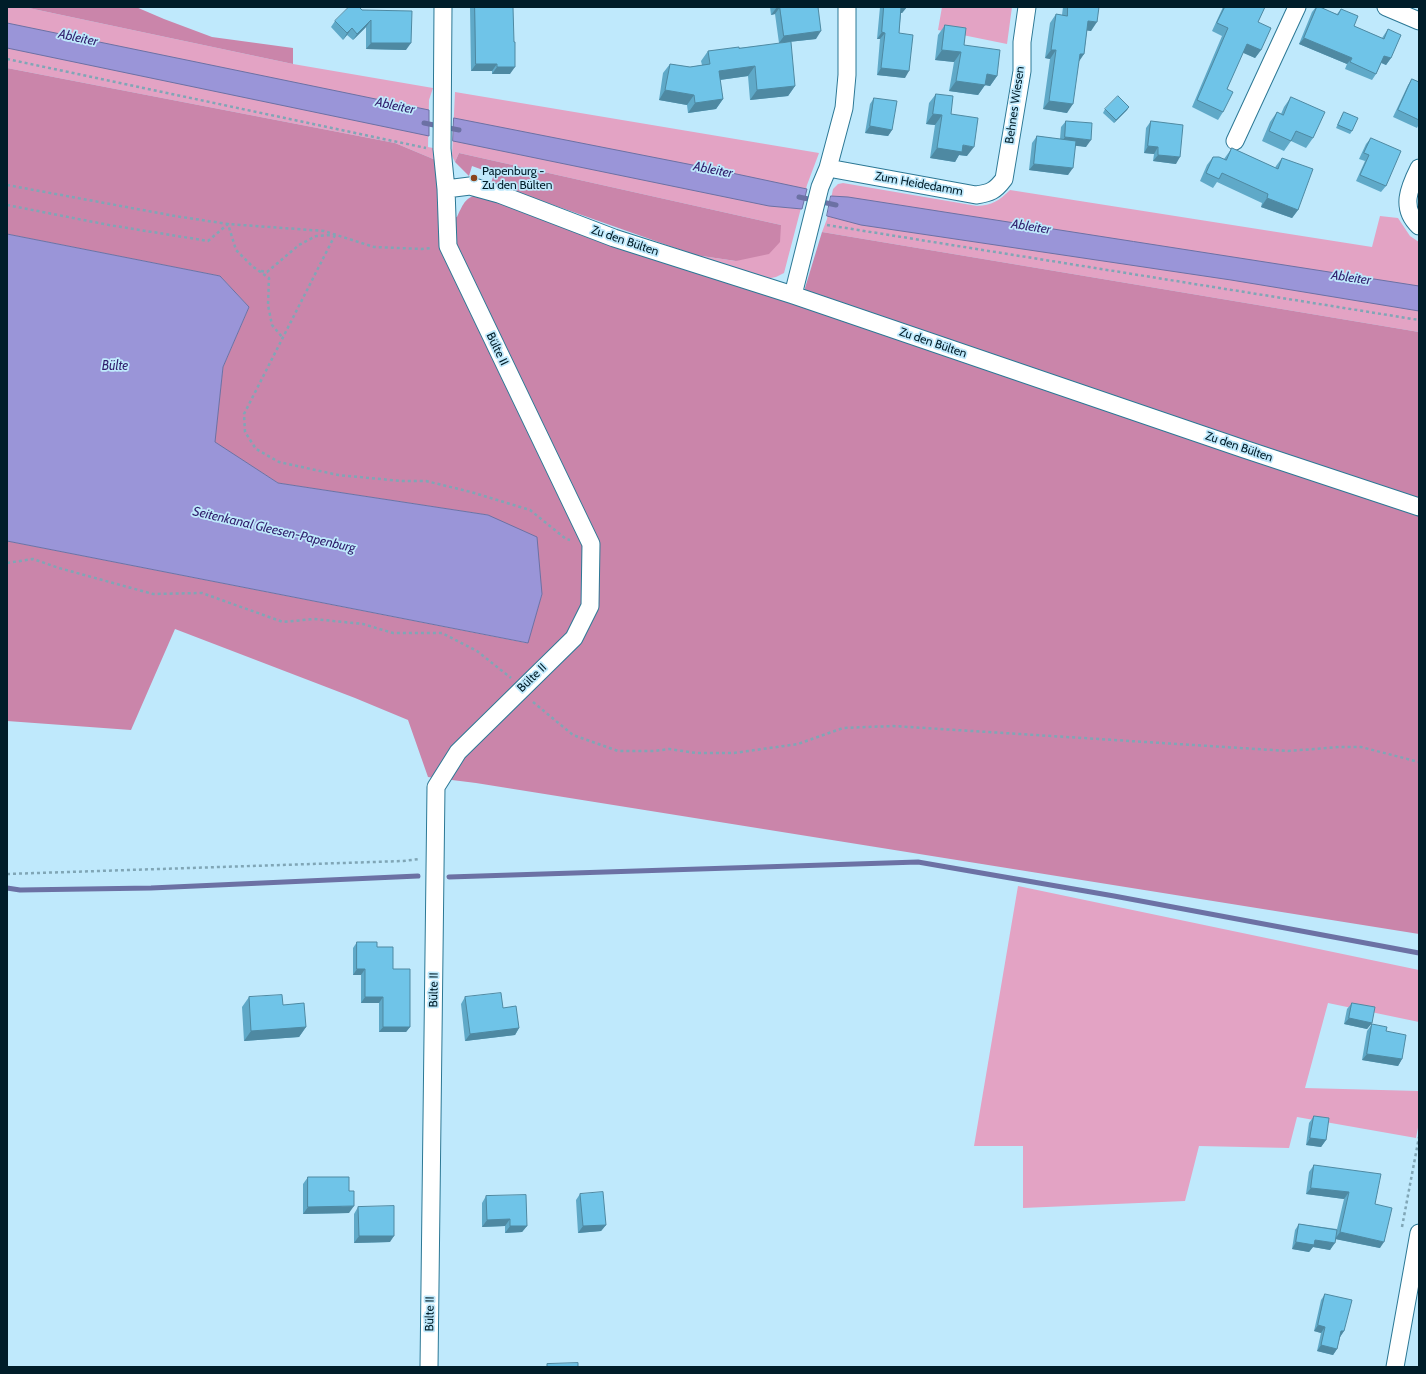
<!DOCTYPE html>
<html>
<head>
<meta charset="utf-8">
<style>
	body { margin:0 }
	#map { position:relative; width:1426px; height:1374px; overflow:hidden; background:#bfe9fc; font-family:Cabin,sans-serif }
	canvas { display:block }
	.frame { position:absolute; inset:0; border:8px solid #001d29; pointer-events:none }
</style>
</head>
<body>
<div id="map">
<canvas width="1426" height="1374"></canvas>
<div class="frame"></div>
</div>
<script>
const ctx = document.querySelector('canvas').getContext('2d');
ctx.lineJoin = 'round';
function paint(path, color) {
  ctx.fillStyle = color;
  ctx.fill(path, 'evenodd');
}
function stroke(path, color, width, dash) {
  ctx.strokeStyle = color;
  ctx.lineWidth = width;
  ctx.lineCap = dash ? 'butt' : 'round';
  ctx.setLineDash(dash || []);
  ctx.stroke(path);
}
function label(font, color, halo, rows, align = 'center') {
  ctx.font = font + ' Cabin,sans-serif';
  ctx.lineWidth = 3.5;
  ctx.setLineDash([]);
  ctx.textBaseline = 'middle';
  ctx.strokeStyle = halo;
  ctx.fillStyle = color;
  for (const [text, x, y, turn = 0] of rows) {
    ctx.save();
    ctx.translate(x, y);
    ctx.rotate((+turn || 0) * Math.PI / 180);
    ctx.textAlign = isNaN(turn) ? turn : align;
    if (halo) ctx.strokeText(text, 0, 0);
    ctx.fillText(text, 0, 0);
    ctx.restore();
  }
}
const green = new Path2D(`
	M7 7H24L293 64 433 88 429 100 428 147 433 148 438 161 395 143 7 68Z
	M942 7H1012L1007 44 938 30Z
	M455 92 819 153 807 185 784 273 776 277 766 279 695 255 736 261 781 225 459 153 455 162 452 156Z
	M843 183 977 206C992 205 999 201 1010 190L1372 247 1380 216 1398 218 1410 236 1419 242V332L822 232 827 219 833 189 838 184Z
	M1018 886 1419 970V1022L1328 1003 1305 1088 1419 1091V1122L1416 1138 1297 1117 1289 1148 1199 1146 1185 1201 1023 1208V1146H974Z`);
const forest = new Path2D(`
	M24 7H136L164 19 212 37 293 48V64Z
	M7 68 395 143 438 161 442 218 457 217C464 202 465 198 481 193L802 306 805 288 822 232 1419 332V934L476 783 428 777 408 720 355 698 175 629 131 730 7 721V541L527 643 542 594 488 515 278 483 214 442 223 367 249 307 220 276 7 234Z
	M459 153 781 225 780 242 769 254 736 261 695 255 491 183 494 174 472 166 469 176 455 162Z`);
const water = new Path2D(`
	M7 23 429 110V136L7 48Z
	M454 118 713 169 807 189 802 209 769 206 453 141Z
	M831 196 848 197 1419 286V311L1231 280 861 225 827 216Z
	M7 234 220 276 249 307 223 367 215 442 278 483 488 515 537 537 542 594 528 643 7 541Z`);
const stream = new Path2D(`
	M424 123 459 130
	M799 197 836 205
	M449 877 918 862 1114 896 1419 953
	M7 888 20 890 151 888 418 876`);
const path = new Path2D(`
	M7 59 426 148
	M7 185 175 216 228 224 236 250 252 266 269 278 268 305 272 325 283 338
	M7 205 109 225 208 241 228 224 324 231 374 247 422 249 432 248
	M827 225 1419 320
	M335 235 244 414 245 432 256 449 279 462 338 475 401 481H426L471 492 530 510 566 539 570 540
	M261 271 267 272 299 245 316 236 332 235
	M7 563 33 559 59 568 153 594 202 593 283 622 314 619 363 624 393 633H442L477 651 511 678
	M533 702 573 735 618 751H654L669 749 696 753H734L798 744 843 728 893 726 1288 751 1340 747H1361L1419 762
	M7 874 403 861 419 859
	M1402 1227 1419 1137`);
const minor = new Path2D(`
	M1386 7 1419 21
	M1235 141 1297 7
	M828 168 976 195C990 193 995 191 1004 179L1022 71V42L1027 7
	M1419 168C1409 188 1400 208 1419 226
	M446 189 470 186 499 194 614 238 793 295 1244 449 1419 507
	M793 295 820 187 828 168 844 108 847 75V7
	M429 1367 436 787 458 752 574 638 590 606 591 544 448 246 446 189 442 149 443 7
	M1395 1367 1419 1233`);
const wall = new Path2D(`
	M359 7 406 50 366 49V27L353 40 347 35 343 40 331 27 335 21Z
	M470 7H513L510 74H492V71H471Z
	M770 7H818L816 39 779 43 775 14 771 15Z
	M880 7H907L902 13H901L899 33 905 78 877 75 880 39H877Z
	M1063 7H1099L1091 31 1087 30 1084 54 1079 60 1067 113 1043 109 1050 59 1045 58 1050 23 1056 14 1062 15Z
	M1223 7H1265L1258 22 1261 50 1255 58 1243 52 1227 89 1223 112 1218 120 1192 107 1222 36 1212 31Z
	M1316 7 1337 14 1341 9 1354 26 1382 38 1388 29 1391 58 1386 65 1381 63 1376 74 1372 80 1345 69 1347 64 1299 44 1312 12Z
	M945 25 964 45 997 76 990 86 985 85 978 95 949 91 954 62 935 60 938 35Z
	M739 48 795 86 788 96 750 100 748 76 720 80 723 99 716 109 688 113 687 105 659 100 663 73 670 64 690 67 702 65 701 61 708 51Z
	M1412 79 1419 82V124L1417 128 1393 117 1408 85Z
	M936 94 951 114 967 156 959 155 955 162 930 158 935 125 926 124 929 103Z
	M1291 97 1313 138 1306 148 1291 141 1284 151 1262 141 1270 122 1277 112 1281 114 1284 107Z
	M874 98 892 130 888 136 865 133 870 104Z
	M1129 107 1127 110 1114 123 1103 113 1105 109Z
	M1344 112 1352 131 1350 134 1336 128 1342 115Z
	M1066 121 1086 147 1075 145 1068 175 1029 170 1032 143 1037 136 1060 139 1061 127Z
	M1151 121 1176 164 1153 161 1154 154 1144 153 1146 128Z
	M1371 138 1386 186 1381 192 1356 181 1365 161 1359 159 1366 144Z
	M1232 148 1275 168 1276 166 1282 158 1298 210 1292 218 1261 207 1262 203 1217 182 1213 188 1200 181 1207 165 1213 157 1224 159Z
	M357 942 377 947 393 969 410 1027 406 1032H379V1003H361V975H353V948Z
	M249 997 283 1005 306 1027 299 1037 244 1041 242 1007Z
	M465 997 503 1008 519 1028 515 1035 465 1041 461 1004Z
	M1352 1003 1372 1023 1367 1029 1344 1024 1347 1009Z
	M1372 1024 1386 1031 1402 1059 1398 1066 1362 1060 1367 1031Z
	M1314 1116 1326 1140 1321 1147 1306 1145 1309 1123Z
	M1314 1165 1375 1204 1380 1248 1336 1239 1330 1250 1313 1247 1309 1252 1292 1249 1295 1230 1299 1224 1337 1229 1344 1199 1306 1194 1309 1172Z
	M308 1177 349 1213 303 1214V1184Z
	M580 1194 606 1225 601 1231 578 1233 576 1200Z
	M486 1196 527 1226 522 1232 505 1233V1226L482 1227V1203Z
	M358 1207 390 1242 354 1243V1214Z
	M1325 1294 1344 1331 1340 1337 1337 1349 1333 1355 1317 1351 1321 1333 1314 1331 1321 1300Z`);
const shadedWall = new Path2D(`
	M777 7H780L775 14 771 15Z
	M901 7H907L902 13H897Z
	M371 20 366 27 353 40 357 34Z
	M1088 21 1097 22 1091 31 1082 30Z
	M352 28 347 35 343 40 347 33Z
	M821 31 816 39 779 43 784 36Z
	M882 32 885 33 880 39H877Z
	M1304 38 1352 58 1347 64 1299 44Z
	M371 43H411L406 50 366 49Z
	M1247 44 1261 50 1255 58 1241 52Z
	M942 50 961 52 954 62 935 60Z
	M1051 50H1056L1050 59 1045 58Z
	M1080 54H1084L1078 63Z
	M1384 56 1391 58 1386 65 1380 62Z
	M476 64H497L492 71H471Z
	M755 66 748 76 712 81 719 71Z
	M497 67H515L510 74H492Z
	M881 68 909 71 905 78 877 75Z
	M987 74 997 76 990 86 980 84Z
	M956 81 985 85 978 95 949 91Z
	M795 86 788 96 750 100 757 90Z
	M665 90 694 95 687 105 659 100Z
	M723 99 716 109 688 113 695 103Z
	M1049 101 1073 104 1067 113 1043 109Z
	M1129 107 1127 110 1114 123 1116 120Z
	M933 114 942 115 935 125 926 124Z
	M870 126 892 130 888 136 865 133Z
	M1065 137 1091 140 1086 147 1060 144Z
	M963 145 974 147 967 156 959 155 955 162 930 158 937 148Z
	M1148 146 1158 147 1154 154 1144 153Z
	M1158 155 1180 157 1176 164 1153 161Z
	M1034 164 1073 168 1068 175 1029 170Z
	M1267 198 1298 210 1292 218 1261 207Z
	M357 969H365L361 975H353Z
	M365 997H383L379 1003H361Z
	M1349 1018 1372 1023 1367 1029 1344 1024Z
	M306 1027 299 1037 244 1041 251 1031Z
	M383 1027H410L406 1032H379Z
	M519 1028 515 1035 465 1041 470 1034Z
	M1367 1054 1402 1059 1398 1066 1362 1060Z
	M1310 1138 1326 1140 1321 1147 1306 1145Z
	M1311 1188 1349 1192 1344 1199 1306 1194Z
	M354 1206 349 1213 303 1214 308 1207Z
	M510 1219 505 1226 482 1227 487 1220Z
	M606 1225 601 1231 578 1233 583 1226Z
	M510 1226H527L522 1232 505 1233Z
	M1340 1232 1384 1242 1380 1248 1335 1239Z
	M359 1236H394L390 1242 354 1243Z
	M1315 1240 1335 1243 1330 1250 1313 1247 1309 1252 1292 1249 1296 1242Z
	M1318 1325 1325 1327 1321 1333 1314 1331Z
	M1341 1331H1344L1340 1337H1337Z
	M1321 1345 1337 1349 1333 1355 1317 1351Z`);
const building = new Path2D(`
	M349 7H359L362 10 412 11 411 43H371V20L357 34 352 28 347 33 335 21Z
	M475 7H513L514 42H515V67H497V64H476Z
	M780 7H818L821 31 784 36Z
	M884 7H901L899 33 913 35 909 71 881 68 885 33 882 32Z
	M1068 7H1099L1097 22 1088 21 1084 54H1080L1073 104 1049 101 1056 50H1051L1056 14 1067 16Z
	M1225 7H1265L1258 22 1271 28 1261 50 1247 44 1227 89 1233 92 1223 112 1197 100 1228 28 1217 23Z
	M1317 7H1320L1338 15 1341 9 1358 16 1354 26 1384 39 1388 29 1401 35 1391 58 1384 56 1376 74 1350 62 1352 58 1304 38Z
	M945 25 966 28 964 45 1000 50 997 76 987 74 985 85 956 81 961 52 942 50Z
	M791 42 795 86 757 90 755 66 719 71 723 99 695 103 694 95 665 90 670 64 690 67 710 64 708 51 739 47V48Z
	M1412 79 1419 82V120L1398 110Z
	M936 94 953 96 951 114 978 118 974 147 963 145 962 152 937 148 942 115 933 114Z
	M1118 96 1129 107 1116 120 1105 109Z
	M1291 97 1325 112 1313 138 1296 131 1291 141 1269 131 1277 112 1283 115Z
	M874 98 897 101 892 130 870 126Z
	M1344 112 1358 118 1352 131 1338 125Z
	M1066 121 1092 123 1091 140 1065 137Z
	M1151 121 1183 125 1180 157 1158 155V147L1148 146Z
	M1037 136 1076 141 1073 168 1034 164Z
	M1371 138 1401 151 1386 186 1360 175 1369 155 1364 153Z
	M1232 148 1278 169 1282 158 1313 169 1298 210 1267 198 1268 194 1222 173 1219 179 1206 173 1213 157H1219L1226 160Z
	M357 942H377V947H393V969H410V1027H383V997H365V969H357Z
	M501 993 503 1008 516 1006 519 1028 470 1034 465 997Z
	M282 995 283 1005 304 1003 306 1027 251 1031 249 997Z
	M1352 1003 1375 1007 1372 1023 1349 1018Z
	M1372 1024 1387 1027 1386 1031 1406 1035 1402 1059 1367 1054Z
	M1314 1116 1329 1118 1326 1140 1310 1138Z
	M1314 1165 1381 1174 1375 1204 1392 1208 1384 1242 1340 1232 1349 1192 1311 1188Z
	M308 1177H349V1191H354V1206L308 1207Z
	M603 1192 606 1225 583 1226 580 1194Z
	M526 1195 527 1226H510V1219L487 1220 486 1196Z
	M394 1206V1236H359L358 1207Z
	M1299 1224 1337 1230 1335 1243 1315 1240 1314 1245 1296 1242Z
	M1325 1294 1352 1300 1344 1331H1341L1337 1349 1321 1345 1325 1327 1318 1325Z
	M578 1363V1367H547V1364Z`);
const markers = [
	[474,178,4,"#8a451d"]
];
const streetNames = [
	["Behnes Wiesen",1015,105,-82],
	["Zum Heidedamm",919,184,10],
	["Zu den Bülten",625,241,19],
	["Zu den Bülten",933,343,19],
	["Bülte II",497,349,64],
	["Zu den Bülten",1239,447,19],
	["Bülte II",532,678,-44],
	["Bülte II",434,990,-89],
	["Bülte II",430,1314,-89]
];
const poiNames = [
	["Papenburg -",482,171],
	["Zu den Bülten",482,185]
];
const waterNames = [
	["Ableiter",78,38,12],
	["Ableiter",395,106,12],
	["Ableiter",713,170,11],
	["Ableiter",1031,227,9],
	["Ableiter",1351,278,8],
	["Bülte",115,366],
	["Seitenkanal Gleesen-Papenburg",274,530,13]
];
paint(green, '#e3a3c4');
paint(forest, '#ca85aa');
paint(water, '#9a95d8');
stroke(water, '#6c71a4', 1);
stroke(stream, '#6c71a4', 5);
stroke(minor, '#2c7895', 19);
stroke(path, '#80a6b6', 2.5, [3, 3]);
stroke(minor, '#fff', 17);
paint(wall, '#5fa9c8');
paint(shadedWall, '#4e89a2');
paint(building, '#6fc4e8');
stroke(building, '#4e89a2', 1);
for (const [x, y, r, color] of markers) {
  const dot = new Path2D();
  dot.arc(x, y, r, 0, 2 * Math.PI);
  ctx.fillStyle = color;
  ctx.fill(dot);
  stroke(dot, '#bfe9fc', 1.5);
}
label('12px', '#001d29', '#bfe9fc', streetNames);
label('12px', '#001d29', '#bfe9fc', poiNames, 'left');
label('italic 13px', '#311f6d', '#bfe9fc', waterNames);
</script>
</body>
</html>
